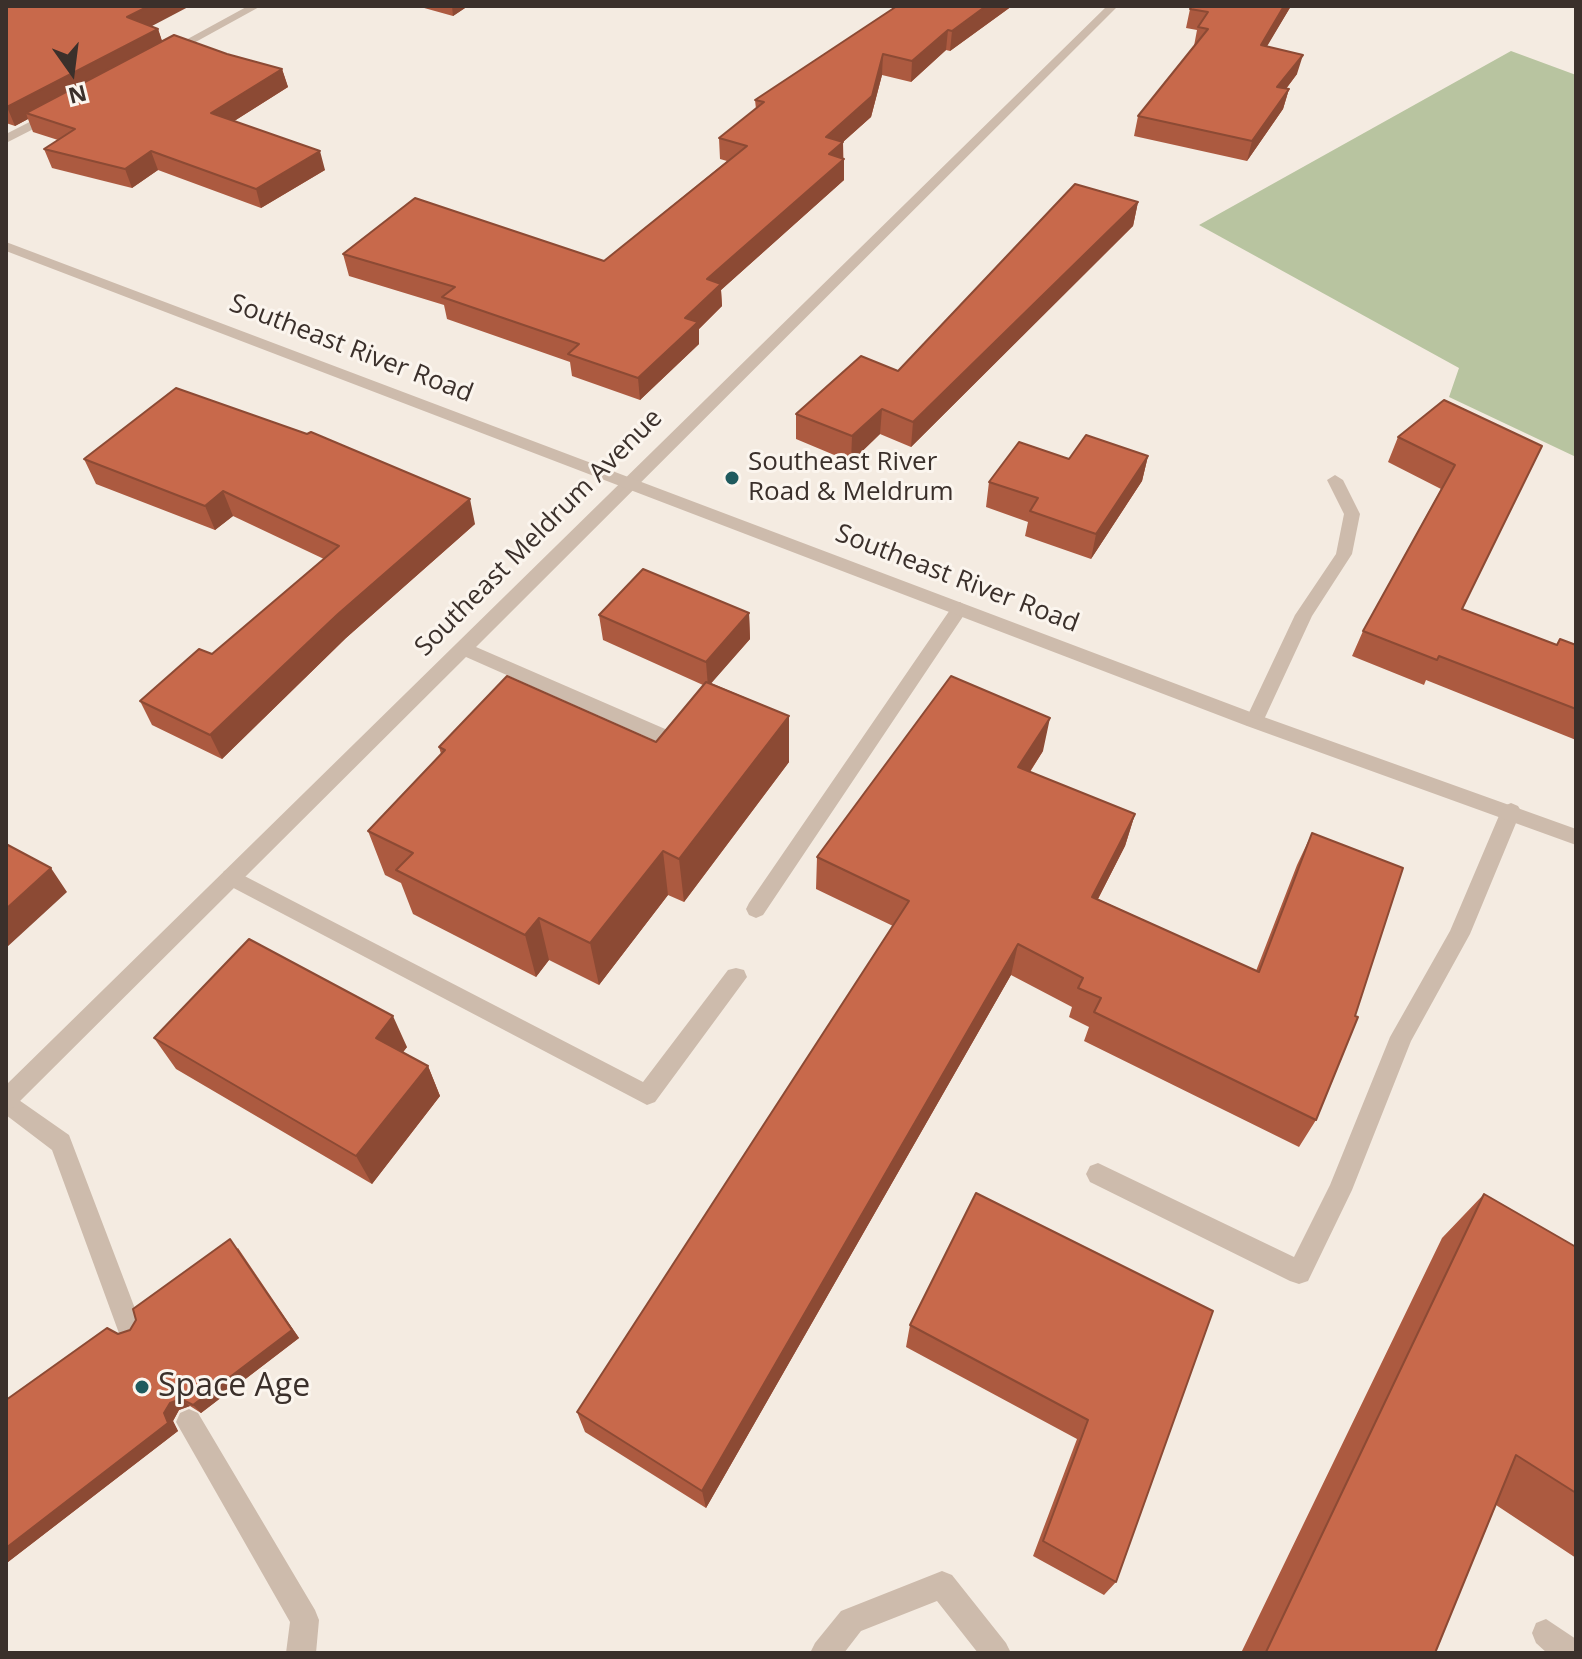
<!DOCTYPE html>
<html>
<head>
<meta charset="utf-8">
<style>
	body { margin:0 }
	#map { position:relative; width:1582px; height:1659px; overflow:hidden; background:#f4ebe1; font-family:"Open Sans",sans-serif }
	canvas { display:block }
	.frame { position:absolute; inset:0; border:8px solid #3b302b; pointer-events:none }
	.north { position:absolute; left:32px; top:32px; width:80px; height:80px; -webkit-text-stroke:6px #fbf5ee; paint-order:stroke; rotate:166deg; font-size:22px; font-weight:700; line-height:32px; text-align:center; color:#3b302b }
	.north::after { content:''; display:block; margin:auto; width:28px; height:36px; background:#3b302b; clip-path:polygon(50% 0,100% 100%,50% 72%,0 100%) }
</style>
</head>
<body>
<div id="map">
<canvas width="1582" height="1659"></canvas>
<div class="frame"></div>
<div class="north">N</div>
</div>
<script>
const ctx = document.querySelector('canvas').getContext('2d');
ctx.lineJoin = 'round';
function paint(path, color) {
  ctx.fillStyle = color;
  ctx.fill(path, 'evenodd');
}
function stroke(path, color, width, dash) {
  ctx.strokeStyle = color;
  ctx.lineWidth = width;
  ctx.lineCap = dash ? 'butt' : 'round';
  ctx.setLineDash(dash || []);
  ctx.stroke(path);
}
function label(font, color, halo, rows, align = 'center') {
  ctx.font = font + ' "Open Sans",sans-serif';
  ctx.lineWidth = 6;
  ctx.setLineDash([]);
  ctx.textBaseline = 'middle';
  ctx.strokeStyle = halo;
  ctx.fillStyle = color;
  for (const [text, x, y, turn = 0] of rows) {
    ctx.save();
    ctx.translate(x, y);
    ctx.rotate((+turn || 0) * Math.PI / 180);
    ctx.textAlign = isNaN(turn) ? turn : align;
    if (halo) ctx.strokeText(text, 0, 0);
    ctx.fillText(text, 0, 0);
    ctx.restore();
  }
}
const green = new Path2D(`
	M1511 51 1576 75V457L1449 397 1459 368 1199 225Z`);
const service = new Path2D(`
	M1335 475 1343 480 1360 514 1352 554 1312 616 1261 726H1247L1245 721 1295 615 1336 554 1344 514 1327 480Z
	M1511 803 1518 806 1521 811 1470 934 1411 1041 1352 1190 1308 1281 1299 1284 1290 1281 1090 1182 1086 1174 1090 1166 1098 1163 1294 1257 1330 1185 1390 1037 1450 931 1501 811 1504 806Z
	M231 869 643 1082 728 970 736 968 744 970 747 977 655 1102 647 1105 224 883 221 877 224 871Z
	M6 1091 69 1135 142 1327 138 1336 129 1340 120 1336 52 1150 6 1115Z
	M189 1409 198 1413 315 1610 319 1620 316 1653H286L290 1622 176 1422 180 1413Z
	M942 1571 952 1575 1006 1643 1011 1653H978L937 1601 861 1631 844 1653H810L815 1643 841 1611Z
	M1546 1619 1576 1639V1653H1547L1536 1643 1532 1633 1536 1623Z`);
const minor = new Path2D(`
	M248 6H261L172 55 162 53Z
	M1107 6H1118L476 647 679 735 682 740 679 745H665L466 657 14 1107 6 1110V1085Z
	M55 109 61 113 59 116 6 143V134Z
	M960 602 969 608 966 612 763 915 756 918 749 915 746 909 749 903 954 604Z`);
const tertiary = new Path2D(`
	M6 242 1261 716 1576 829V845L1247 726 6 251Z`);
const wall = new Path2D(`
	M6 6 151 26 158 29 162 41 227 54 282 69 288 87 234 121 325 170 261 208 158 170 132 188 52 168 44 149 58 140 33 132 28 119 15 126 6 123Z
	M417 6H468L453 16Z
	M1012 6 950 51 946 50 911 82 882 75 871 117 843 142 844 180 721 290 722 306 699 329V344L640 400 572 376 570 362 447 319 444 305 349 276 343 254 604 261 727 161 720 159 719 138 756 109 755 100Z
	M1192 6H1291L1266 47 1297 74 1286 89H1289L1283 109 1247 161 1134 136 1138 116 1194 46 1197 30 1186 28 1190 9Z
	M1138 202 1133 226 911 447 880 434 851 462 796 439V414L898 371Z
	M1398 437 1542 446 1462 609 1556 645 1560 639 1576 645V740L1426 680 1424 685 1352 656 1363 631 1441 489 1388 462Z
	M1148 456 1142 481 1091 559 1025 536 1028 522 986 507 989 482 1069 459Z
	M84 459 475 524 346 638 222 759 152 725 140 701 212 654 324 559 233 516 215 530 96 484Z
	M749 613 750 639 711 683 789 716V762L684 902 668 895 599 985 549 960 536 977 413 914 401 883 385 875 368 831 441 754 439 747 656 742 703 685 603 640 599 615Z
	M1043 751 1030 772 1135 814 1125 846 1098 899 1256 971 1297 865 1312 833 1316 1120 1299 1147 1084 1041 1089 1027 1069 1017 1072 1007 1011 975 706 1508 585 1432 577 1412 893 926 816 889 817 857Z
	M154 1038 407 1047 403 1052 428 1066 440 1096 372 1184 176 1069Z
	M1484 1194 1576 1247V1558L1496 1505 1435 1653H1241L1442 1238Z
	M238 1248 299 1338 201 1413 190 1406 179 1410 173 1421 178 1431 8 1562 6 1561V1400L118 1334 130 1330Z
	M1213 1311 1116 1582 1104 1595 1033 1556 1077 1439 906 1347 910 1325Z`);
const shadedWall = new Path2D(`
	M149 6H190L133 36 127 17Z
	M452 6H468L453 16Z
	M986 6H1012L950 51 952 31Z
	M1284 6H1291L1256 65 1261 45Z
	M158 29 164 47 26 113 28 119 15 126 7 107Z
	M948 30 946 50 911 82 912 61Z
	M883 54 882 75 871 117 843 142V160L844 159V180L721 290 722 306 699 329V344L640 400 638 378 685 318 707 279 826 137Z
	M1303 55 1297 74 1272 107 1277 87Z
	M282 69 288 87 217 132 211 113Z
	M1289 89 1283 109 1247 161 1252 141Z
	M151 151 158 170 132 188 125 169Z
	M320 151 325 170 261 208 256 189Z
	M1138 202 1133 226 911 447 913 422Z
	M882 409 880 434 851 462 852 436Z
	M1148 456 1142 481 1091 559 1096 534Z
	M223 491 233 516 215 530 205 506Z
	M470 499 475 524 346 638 222 759 210 735 338 614Z
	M749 613 750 639 708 687 706 662Z
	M789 716V762L684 902 679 859Z
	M1050 718 1043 751 1012 799 1018 767Z
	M1135 814 1125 846 1083 928 1092 897Z
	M663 851 668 895 599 985 590 943Z
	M51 868 67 892 6 948V909Z
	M539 918 549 960 536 977 525 935Z
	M1018 944 1011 975 706 1508 702 1491Z
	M393 1016 407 1047 391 1068 376 1038Z
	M428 1066 440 1096 372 1184 356 1156Z
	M230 1239 299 1338 201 1413 193 1405Z
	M181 1399 190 1406 179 1410 173 1421 178 1431 8 1562 6 1561V1548L170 1403Z`);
const building = new Path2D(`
	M6 6H149L127 17 158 29 7 107 6 106Z
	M897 6H986L952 31 948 30 912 61 883 54 872 96 826 137 843 142 829 154 844 159 707 279 721 284 685 318 698 322 638 378 568 354 579 344 442 297 455 287 343 254 415 198 604 261 747 146 719 138 764 102 755 100Z
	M1192 6H1284L1261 45 1303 55 1277 87 1289 89 1252 141 1138 116 1208 29 1198 27 1208 12 1190 9Z
	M174 35 227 54 282 69 211 113 320 151 256 189 151 151 125 169 44 149 75 129 26 113Z
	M1075 184 1138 202 913 422 882 409 852 436 796 414 861 356 898 371Z
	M176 388 307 434 311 432 470 499 338 614 210 735 140 701 199 649 212 654 339 546 223 491 205 506 84 459Z
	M1444 400 1542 446 1462 609 1557 645 1560 639 1576 645V709L1439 656 1437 660 1363 631 1455 465 1398 437Z
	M1086 435 1148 456 1096 534 1030 511 1038 498 989 482 1019 442 1069 459Z
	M643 569 749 613 706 662 599 615Z
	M507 676 656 742 706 682 789 716 679 859 663 851 590 943 539 918 525 935 396 870 413 853 368 831 445 750 439 747Z
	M951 676 1050 718 1018 767 1135 814 1092 897 1259 972 1312 833 1403 868 1355 1016 1358 1017 1316 1120 1094 1012 1101 998 1078 988 1083 978 1018 944 702 1491 577 1412 909 901 817 857Z
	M6 844 51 868 6 909Z
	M249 939 393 1016 376 1038 428 1066 356 1156 154 1038Z
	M976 1193 1213 1311 1116 1582 1043 1541 1088 1420 910 1325Z
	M1484 1194 1576 1247V1493L1516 1455 1435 1653H1267L1266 1652Z
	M230 1239 292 1330 193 1405 181 1399 170 1403 164 1413 168 1423 6 1548V1400L107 1328 118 1334 130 1330 136 1320 133 1309Z`);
const markers = [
	[732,478,8,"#1f5a5e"],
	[142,1387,8,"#1f5a5e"]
];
const streetNames = [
	["Southeast River Road",351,349,21],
	["Southeast Meldrum Avenue",539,533,-45],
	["Southeast River Road",957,579,21]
];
const poiNames = [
	["Southeast River",748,463],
	["Road & Meldrum",748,493]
];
const nearPoinames = [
	["Space Age",158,1387]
];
paint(green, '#b8c4a0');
paint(service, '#cdbbac');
paint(minor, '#cdbbac');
paint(tertiary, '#cdbbac');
paint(wall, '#ac5a40');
paint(shadedWall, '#8c4a34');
paint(building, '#c8694b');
stroke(building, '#8c4a34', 2);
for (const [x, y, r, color] of markers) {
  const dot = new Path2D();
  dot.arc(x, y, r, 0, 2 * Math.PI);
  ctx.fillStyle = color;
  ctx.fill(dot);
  stroke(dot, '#fbf5ee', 3);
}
label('26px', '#3b302b', '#fbf5ee', streetNames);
label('26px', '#3b302b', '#fbf5ee', poiNames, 'left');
label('32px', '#3b302b', '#fbf5ee', nearPoinames, 'left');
</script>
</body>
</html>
